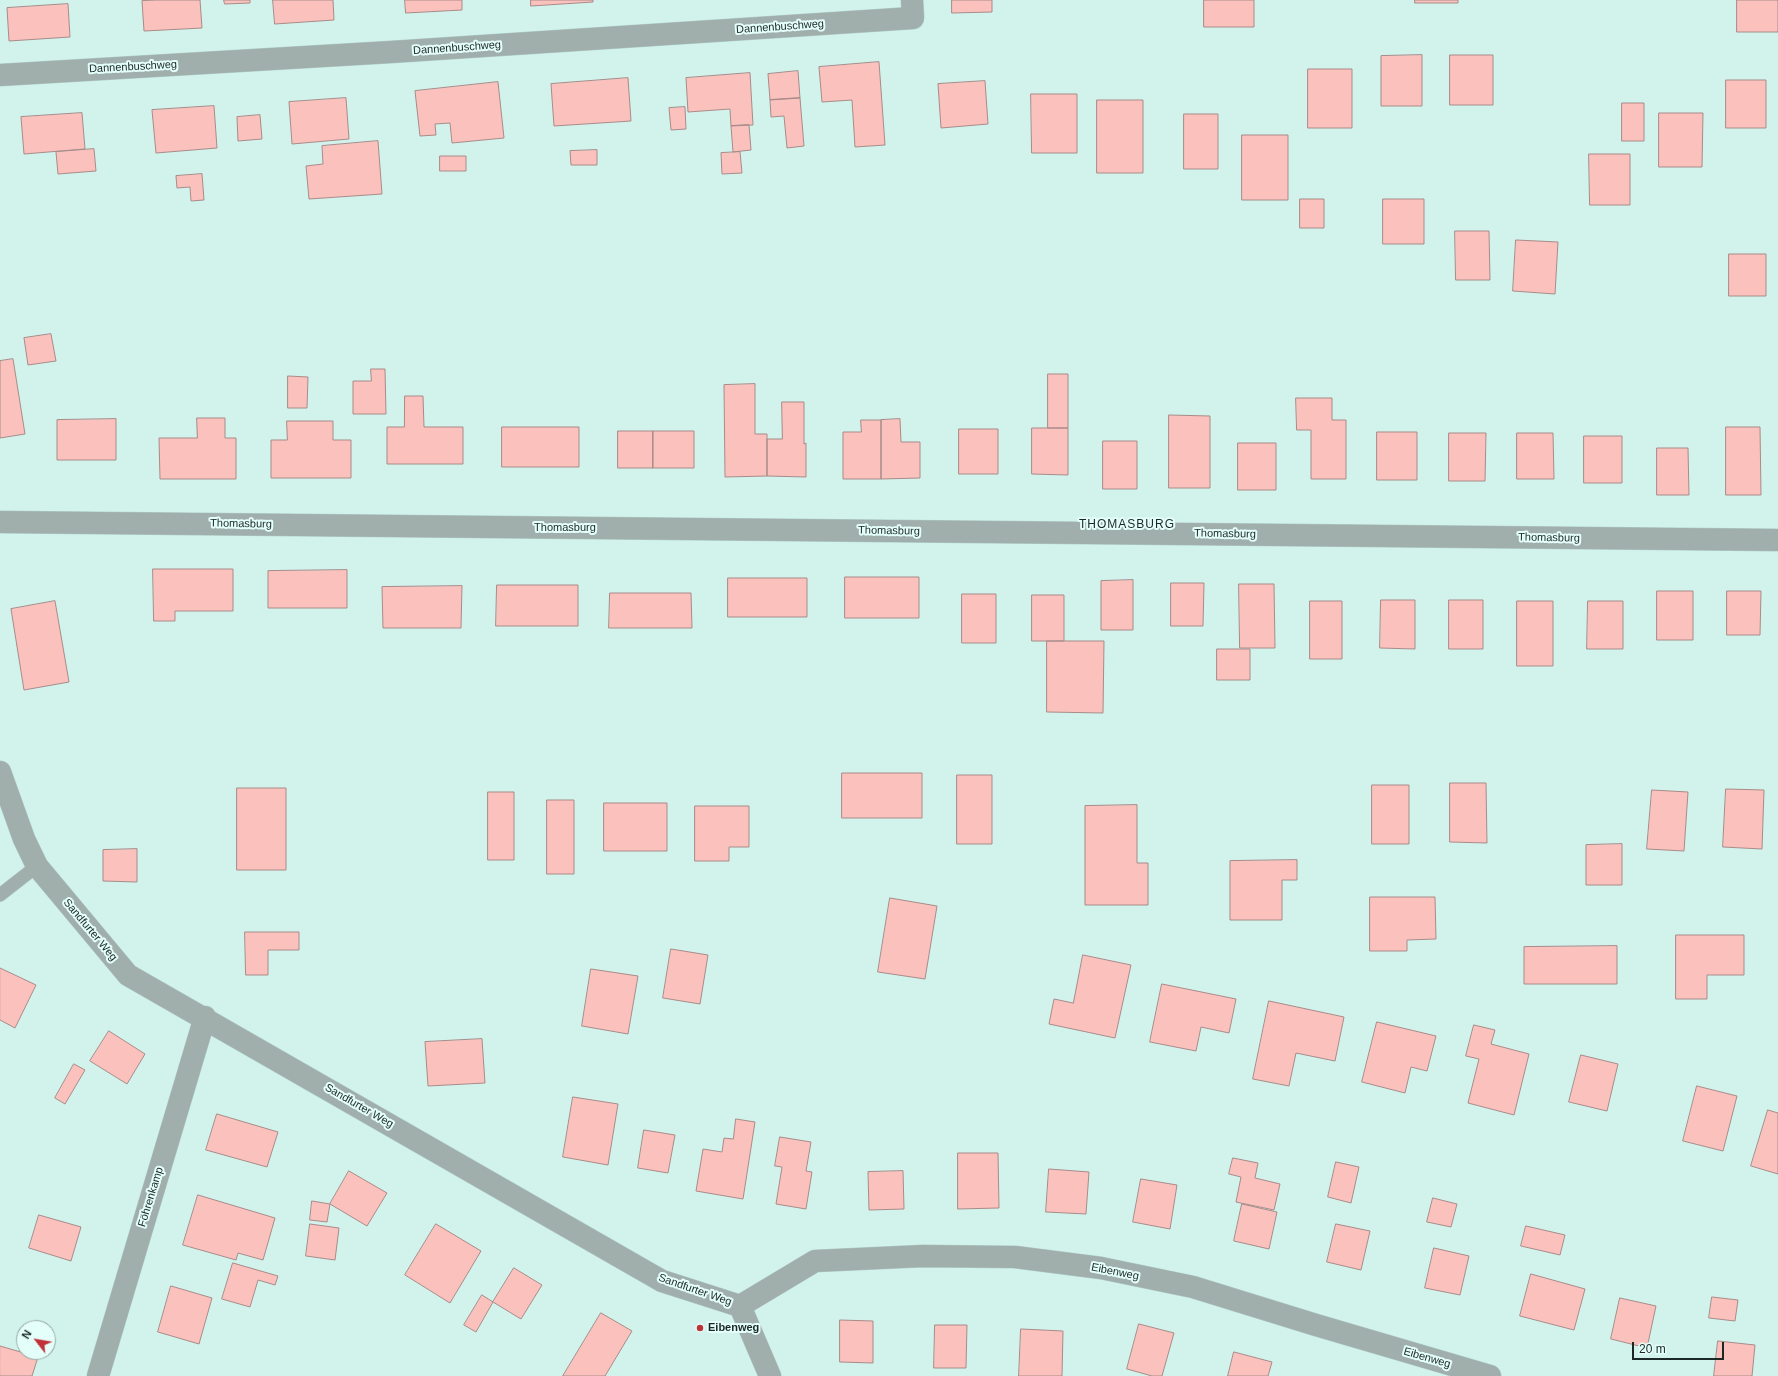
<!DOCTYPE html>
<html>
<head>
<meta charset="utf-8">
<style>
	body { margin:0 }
	#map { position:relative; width:1778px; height:1376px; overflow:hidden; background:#d2f2ec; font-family:Helvetica,sans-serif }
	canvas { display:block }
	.north { position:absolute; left:16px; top:1320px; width:40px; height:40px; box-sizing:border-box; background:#e4fef9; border:1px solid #94a8a5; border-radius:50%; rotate:301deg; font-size:11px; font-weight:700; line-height:16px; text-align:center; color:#1c2826 }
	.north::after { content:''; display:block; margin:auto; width:14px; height:18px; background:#c13139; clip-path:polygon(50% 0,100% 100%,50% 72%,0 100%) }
	.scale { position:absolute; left:1632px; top:1342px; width:92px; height:18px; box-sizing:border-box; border:2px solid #1c2826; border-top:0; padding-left:5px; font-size:12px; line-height:14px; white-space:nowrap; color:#1c2826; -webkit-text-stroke:3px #e4fef9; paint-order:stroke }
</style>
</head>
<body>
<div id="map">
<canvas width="1778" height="1376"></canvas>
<div class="north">N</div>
<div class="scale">20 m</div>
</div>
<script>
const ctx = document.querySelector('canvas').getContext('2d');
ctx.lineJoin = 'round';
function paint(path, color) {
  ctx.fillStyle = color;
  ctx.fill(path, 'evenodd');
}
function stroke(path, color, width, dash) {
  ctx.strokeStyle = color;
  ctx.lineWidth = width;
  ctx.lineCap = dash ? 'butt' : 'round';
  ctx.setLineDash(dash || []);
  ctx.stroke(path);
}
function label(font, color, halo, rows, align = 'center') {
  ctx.font = font + ' Helvetica,sans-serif';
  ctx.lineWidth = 4;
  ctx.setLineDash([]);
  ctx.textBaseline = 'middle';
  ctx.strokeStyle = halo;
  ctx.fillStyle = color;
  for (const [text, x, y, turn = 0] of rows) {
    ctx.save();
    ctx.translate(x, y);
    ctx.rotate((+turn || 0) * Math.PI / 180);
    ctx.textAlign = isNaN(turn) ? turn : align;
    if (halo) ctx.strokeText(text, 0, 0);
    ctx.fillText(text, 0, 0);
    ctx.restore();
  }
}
const building = new Path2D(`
	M157 0H200L202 28 144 31 142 1Z
	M224 0H250V3L225 4Z
	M273 0H333L334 20 275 24Z
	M405 0H462V10L406 13Z
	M531 0H593V2L531 6Z
	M952 0H992V12L952 13Z
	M1204 0H1254V27H1204Z
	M1415 0H1458V3H1415Z
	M1737 0H1778V32H1737Z
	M68 4 70 37 9 41 7 8Z
	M1422 55V106H1381V56Z
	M1450 55H1493V105H1450Z
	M879 62 885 145 855 147 852 100 822 102 819 67Z
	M1308 69H1352V128H1308Z
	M798 71 800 98 770 100 768 74Z
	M750 73 753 125 731 126 730 109 688 112 686 78Z
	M628 78 631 121 554 126 551 84Z
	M1726 80H1766V128H1726Z
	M985 81 988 124 941 128 938 84Z
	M498 82 504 138 452 143 450 123 435 124 436 135 420 136 415 91Z
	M1031 94H1077V153H1032Z
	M346 98 349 139 292 144 289 102Z
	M800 98 804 146 787 148 784 116 771 117 770 100Z
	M1097 100H1143V173H1097Z
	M1622 103H1644V141H1622Z
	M214 106 217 148 156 153 152 110Z
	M685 107 686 129 671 130 669 108Z
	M82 113 85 149 24 154 21 117Z
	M1659 113H1703L1702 167H1659Z
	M1184 114H1218V169H1184Z
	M260 115 262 139 238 141 237 117Z
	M749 125 751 150 733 152 731 126Z
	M1242 135H1288V200H1242Z
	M378 141 382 194 309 199 306 166 323 164 322 146Z
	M94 149 96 171 58 174 56 152Z
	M597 150V165H571L570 151Z
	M740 152 742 173 722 174 721 153Z
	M1589 154H1630V205H1590Z
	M440 156H466V171H440Z
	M202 174 204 200 191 201 190 187 177 188 176 176Z
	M1300 199H1324V228H1300Z
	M1383 199H1424V244H1383Z
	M1455 231H1489L1490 280H1456Z
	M1516 240 1558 242 1555 294 1513 291Z
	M1729 254H1766V296H1729Z
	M51 334 56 361 28 365 24 338Z
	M13 359 25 434 0 438V361Z
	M371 369H385L386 414H353V381H371Z
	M1048 374H1068V428H1048Z
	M288 376 308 377 307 408H288Z
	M755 384V434H767V476L725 477 724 385Z
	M405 396H423L424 427H463V464H387V427H404Z
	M1296 398H1332V420H1346V479H1311V430H1297Z
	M782 402H804V444L806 443V477L767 476V439H782Z
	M1169 415 1210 416V488H1169Z
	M197 418H225V438H236V479H160L159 438H197Z
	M116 419V460H57V420Z
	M900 419 901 442H920V478L881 479V420Z
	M861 420H881V479H843V432H861Z
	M287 421H333V440H351V478H271V440H287Z
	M502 427H579V467H502Z
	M1726 427H1760L1761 495H1726Z
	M1032 428H1068V475L1032 474Z
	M959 429H998V474H959Z
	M618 431H653V468H618Z
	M653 431H694V468H653Z
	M1377 432H1417V480H1377Z
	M1449 433H1486L1485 481H1449Z
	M1517 433H1553L1554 479H1517Z
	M1584 436H1622V483H1584Z
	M1103 441H1137V489H1103Z
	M1238 443H1276V490H1238Z
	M1657 448H1688L1689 495H1657Z
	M153 569H233V611H175V621H154Z
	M347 570V608H268V571Z
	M845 577H919V618H845Z
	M728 578H807V617H728Z
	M1133 580V630H1101V581Z
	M1171 583H1204L1203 626H1171Z
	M1239 584H1274L1275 648H1240Z
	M497 585H578V626H496Z
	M462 586 461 628H383L382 587Z
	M1657 591H1693V640H1657Z
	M1727 591H1761L1760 635H1727Z
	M610 593H691L692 628H609Z
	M962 594H996V643H962Z
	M1032 595H1064V641H1032Z
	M1381 600H1415V649L1380 648Z
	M1449 600H1483V649H1449Z
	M55 601 69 682 24 690 11 609Z
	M1310 601H1342V659H1310Z
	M1517 601H1553V666H1517Z
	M1588 601H1623V649H1587Z
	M1047 641H1104L1103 713 1047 712Z
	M1217 649H1250V680H1217Z
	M842 773H922V818H842Z
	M957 775H992V844H957Z
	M1450 783H1486L1487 843 1450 842Z
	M1372 785H1409V844H1372Z
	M237 788H286V870H237Z
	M1726 789 1764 790 1762 849 1723 847Z
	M1652 790 1688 792 1684 851 1647 849Z
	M488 792H514V860H488Z
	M547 800H574V874H547Z
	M604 803H667V851H604Z
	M1137 805V863H1148V905H1085V806Z
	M695 806H749V847H729V861H695Z
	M1622 844V885H1586V845Z
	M137 849V882L103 881V850Z
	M1297 860V880H1282V920H1230V861Z
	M1370 897H1435L1436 939 1407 940V951H1370Z
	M890 898 937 906 925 979 878 972Z
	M245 932H299V950H268V975H246Z
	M1676 935H1744V975H1707V999H1676Z
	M1617 946V984H1524V947Z
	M671 949 708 955 700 1004 663 998Z
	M1083 955 1131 965 1115 1038 1049 1024 1054 999 1073 1003Z
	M0 968 36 985 15 1028 0 1020Z
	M591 969 638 976 628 1034 582 1026Z
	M1162 984 1236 999 1229 1033 1201 1027 1196 1051 1150 1042Z
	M1269 1001 1344 1017 1335 1061 1296 1053 1289 1086 1253 1079Z
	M1377 1022 1436 1036 1427 1071 1411 1067 1405 1093 1362 1082Z
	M1474 1025 1495 1030 1491 1044 1529 1054 1514 1115 1468 1103 1479 1059 1466 1056Z
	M109 1031 145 1054 127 1084 90 1061Z
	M482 1039 485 1083 428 1086 425 1042Z
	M1581 1055 1618 1064 1607 1111 1569 1102Z
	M74 1064 85 1070 65 1104 55 1098Z
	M1697 1086 1737 1096 1723 1151 1683 1141Z
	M573 1097 618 1104 608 1165 563 1157Z
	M1768 1110 1778 1113V1174L1751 1166Z
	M217 1114 278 1132 267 1167 206 1150Z
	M736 1119 755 1122 743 1199 696 1191 703 1149 722 1152 724 1138 733 1139Z
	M644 1130 675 1135 668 1173 638 1168Z
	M780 1137 811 1142 806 1171 812 1172 806 1209 776 1204 782 1167 775 1166Z
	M958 1153H998L999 1208 958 1209Z
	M1233 1158 1258 1163 1255 1178 1280 1184 1274 1210 1236 1202 1241 1177 1229 1174Z
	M1336 1162 1359 1167 1351 1203 1328 1197Z
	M1049 1169 1089 1172 1086 1214 1046 1212Z
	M349 1171 387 1193 367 1226 330 1204Z
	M903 1171 904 1209 869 1210 868 1172Z
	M1141 1179 1177 1185 1170 1229 1133 1222Z
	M198 1195 275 1218 263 1260 238 1253 236 1260 183 1245Z
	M1433 1198 1457 1204 1451 1227 1427 1222Z
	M312 1201 330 1204 327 1222 310 1220Z
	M1242 1204 1277 1212 1269 1249 1234 1241Z
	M39 1215 81 1227 71 1261 29 1248Z
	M310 1224 339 1228 335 1260 306 1256Z
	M436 1224 481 1251 450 1303 405 1275Z
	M1336 1224 1370 1231 1361 1270 1327 1262Z
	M1526 1226 1565 1235 1560 1255 1521 1246Z
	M1434 1248 1469 1256 1460 1295 1425 1288Z
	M233 1263 278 1276 275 1285 258 1280 250 1307 222 1299Z
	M514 1268 542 1285 521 1319 493 1302Z
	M1531 1274 1585 1289 1574 1330 1520 1316Z
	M171 1286 212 1298 199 1344 158 1332Z
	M482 1295 493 1302 476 1332 464 1325Z
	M1712 1297 1738 1300 1735 1321 1709 1318Z
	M1620 1298 1656 1306 1647 1348 1611 1339Z
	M601 1313 632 1331 605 1376H563Z
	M840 1320 873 1321V1363L840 1362Z
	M1139 1324 1174 1333 1162 1376H1152L1127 1369Z
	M935 1325H967L966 1368H934Z
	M1021 1329 1063 1331 1062 1376H1019Z
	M1718 1341 1755 1345 1752 1376H1714Z
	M0 1346 38 1357 32 1376H0Z
	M1234 1352 1272 1362 1268 1376H1228Z`);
const service = new Path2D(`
	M0 895 37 866`);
const minor = new Path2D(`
	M0 75 391 52 913 18 912 0
	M0 522 1778 540
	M0 772 24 839 37 866 128 975 662 1281 740 1306 770 1376
	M740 1306 815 1261 923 1256 1015 1257 1101 1268 1193 1287 1316 1325 1490 1376
	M98 1376 205 1017`);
const markers = [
	[700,1328,4,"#c13139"]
];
const streetNames = [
	["Dannenbuschweg",780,27,-4],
	["Dannenbuschweg",457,48,-4],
	["Dannenbuschweg",133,67,-3],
	["Thomasburg",241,524,1],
	["Thomasburg",565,528],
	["Thomasburg",889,531,1],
	["Thomasburg",1225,534,1],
	["Thomasburg",1549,538,1],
	["Sandfurter Weg",90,930,50],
	["Sandfurter Weg",359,1106,30],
	["Föhrenkamp",151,1197,-73],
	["Eibenweg",1115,1272,11],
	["Sandfurter Weg",695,1290,19],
	["Eibenweg",1427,1358,16]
];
const poiNames = [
	["Eibenweg",708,1328]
];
const neighbourhoodNames = [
	["THOMASBURG",1127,525]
];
paint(building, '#fbc1bd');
stroke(building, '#a88b89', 1);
stroke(service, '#b1cec8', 14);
stroke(minor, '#b1cec8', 23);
stroke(service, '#a1afac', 13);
stroke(minor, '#a1afac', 22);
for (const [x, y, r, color] of markers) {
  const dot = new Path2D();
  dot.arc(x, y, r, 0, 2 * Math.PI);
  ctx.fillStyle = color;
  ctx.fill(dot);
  stroke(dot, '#e4fef9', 1.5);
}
label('11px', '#1c2826', '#e4fef9', streetNames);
label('bold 11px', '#1c2826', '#e4fef9', poiNames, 'left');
ctx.letterSpacing = '1px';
label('12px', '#1c2826', '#e4fef9', neighbourhoodNames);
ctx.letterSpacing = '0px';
</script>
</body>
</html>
